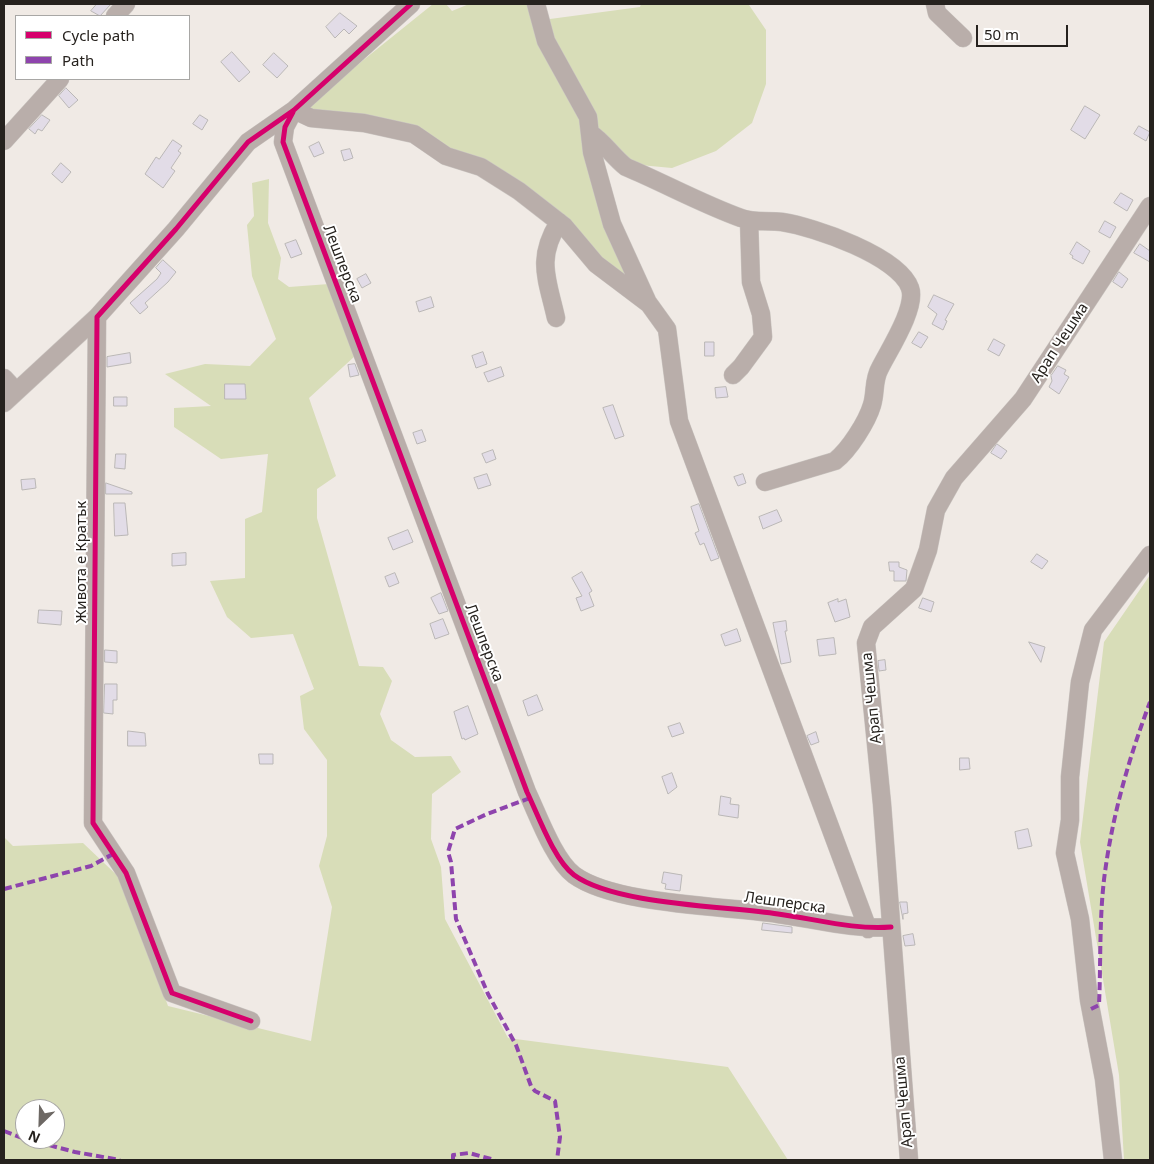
<!DOCTYPE html>
<html>
<head>
<meta charset="utf-8">
<style>
	body { margin:0 }
	#map { position:relative; width:1154px; height:1164px; overflow:hidden; background:#f0eae5; font-family:"Noto Sans",sans-serif }
	canvas { display:block }
	.frame { position:absolute; inset:0; border:5px solid #26221e; pointer-events:none }
	.legend { position:absolute; left:15px; top:15px; width:175px; height:65px; box-sizing:border-box; background:#fff; border:1px solid #a8a7a5; margin:0; padding:6px 9px; list-style:none; font-size:15px; color:#26221e }
	.legend li { display:flex; align-items:center; gap:10px; height:25px }
	.legend b { width:25px; border:1px solid #a8a7a5 }
	.north { position:absolute; left:15px; top:1099px; width:50px; height:50px; box-sizing:border-box; background:#fff; border:1px solid #a8a7a5; border-radius:50%; rotate:204deg; font-size:14px; font-weight:700; line-height:20px; text-align:center; color:#26221e }
	.north::after { content:''; display:block; margin:auto; width:18px; height:22px; background:#6d6864; clip-path:polygon(50% 0,100% 100%,50% 72%,0 100%) }
	.scale { position:absolute; left:976px; top:25px; width:92px; height:22px; box-sizing:border-box; border:2px solid #26221e; border-top:0; padding-left:6px; font-size:15px; line-height:18px; white-space:nowrap; color:#26221e; -webkit-text-stroke:4px #fff; paint-order:stroke }
</style>
</head>
<body>
<div id="map">
<canvas width="1154" height="1164"></canvas>
<div class="frame"></div>
<ul class="legend">
<li><b style="height:6px;background:#d6006c"></b>Cycle path</li>
<li><b style="height:6px;background:#8e44ad"></b>Path</li>
</ul>
<div class="north">N</div>
<div class="scale">50 m</div>
</div>
<script>
const ctx = document.querySelector('canvas').getContext('2d');
ctx.lineJoin = 'round';
function paint(path, color) {
  ctx.fillStyle = color;
  ctx.fill(path, 'evenodd');
}
function stroke(path, color, width, dash) {
  ctx.strokeStyle = color;
  ctx.lineWidth = width;
  ctx.lineCap = dash ? 'butt' : 'round';
  ctx.setLineDash(dash || []);
  ctx.stroke(path);
}
function label(font, color, halo, rows, align = 'center') {
  ctx.font = font + ' "Noto Sans",sans-serif';
  ctx.lineWidth = 4;
  ctx.setLineDash([]);
  ctx.textBaseline = 'middle';
  ctx.strokeStyle = halo;
  ctx.fillStyle = color;
  for (const [text, x, y, turn = 0] of rows) {
    ctx.save();
    ctx.translate(x, y);
    ctx.rotate((+turn || 0) * Math.PI / 180);
    ctx.textAlign = isNaN(turn) ? turn : align;
    if (halo) ctx.strokeText(text, 0, 0);
    ctx.fillText(text, 0, 0);
    ctx.restore();
  }
}
const green = new Path2D(`
	M433 4H446L452 11 469 4H529L535 21 640 7 641 4 749 5 766 30V84L752 123 716 151 672 168 640 165 592 152 649 304 564 226 414 134 311 118 310 103Z
	M269 179 268 223 281 258 278 279 289 287 329 284 355 356 309 398 336 476 317 489V518L359 666 383 667 392 681 380 714 391 740 415 757 451 756 461 772 432 794 431 839 441 867 445 919 508 1038 728 1067 788 1160H4V837L13 846 83 843 123 881 168 1006 311 1041 332 907 319 866 327 836V760L304 729 300 696 314 689 293 634 251 638 227 617 210 581 245 578V519L262 512 268 454 221 459 174 427V408L211 406 165 374 205 364 250 366 276 339 252 276 247 225 254 216 252 183ZM25 1109H55V1139H25Z
	M1150 575V1160H1124L1119 1075 1080 842 1104 642Z`);
const building = new Path2D(`
	M97 4H111L100 16 91 11Z
	M340 13 357 26 349 34 344 29 335 38 326 27Z
	M232 52 250 72 239 82 221 62Z
	M274 53 288 66 277 78 263 65Z
	M66 88 78 100 69 108 59 96Z
	M1085 106 1100 115 1085 139 1071 130Z
	M42 115 50 120 42 131 38 129 35 134 29 129Z
	M200 115 208 120 202 130 193 124Z
	M1139 126 1150 132 1146 141 1134 134Z
	M173 140 182 146 178 151 181 153 171 168 175 171 163 188 145 174 156 157 159 159Z
	M319 142 324 153 314 157 309 147Z
	M350 149 353 158 344 161 341 151Z
	M61 163 71 172 62 183 52 174Z
	M1121 193 1133 200 1127 211 1114 203Z
	M1105 221 1116 227 1110 238 1099 232Z
	M296 240 302 254 291 258 285 244Z
	M1077 242 1090 251 1083 264 1072 258 1073 256 1070 254Z
	M1140 244 1150 251V262L1134 253Z
	M163 260 176 272 168 282 145 303 148 307 140 314 130 303 157 279 161 273 156 268Z
	M1119 272 1128 279 1122 288 1113 282Z
	M366 274 371 283 362 288 357 279Z
	M934 295 954 304 945 320 947 321 943 330 932 324 937 314 928 307Z
	M431 297 434 307 419 312 416 302Z
	M919 332 928 337 921 348 912 343Z
	M994 339 1005 345 999 356 988 350Z
	M705 342H714V356H705Z
	M483 352 487 364 476 368 472 356Z
	M130 353 131 363 107 367V357Z
	M355 364 359 375 350 377 348 365Z
	M1058 366 1066 370 1064 374 1069 377 1059 394 1049 387 1052 381 1051 376Z
	M501 367 504 376 488 382 484 373Z
	M225 384H245L246 399H225Z
	M726 387 728 397 716 398 715 388Z
	M114 397H127V406H114Z
	M613 405 624 436 615 439 603 408Z
	M422 430 426 441 417 444 413 433Z
	M997 444 1007 451 1001 459 991 453Z
	M493 450 496 459 486 463 482 454Z
	M116 454H126L125 469 115 468Z
	M487 474 491 485 478 489 474 478Z
	M743 474 746 483 738 486 734 477Z
	M35 479 36 488 22 490 21 480Z
	M106 483 132 492V494H106Z
	M114 503H125L128 535 115 536Z
	M699 504 719 558 711 561 704 543 700 545 695 533 699 531 691 507Z
	M777 510 782 521 763 529 759 517Z
	M408 530 413 542 393 550 388 538Z
	M186 553V565L172 566V554Z
	M1037 554 1048 561 1042 569 1031 562Z
	M889 562H899V567L907 570 906 581H894V571H890Z
	M582 572 592 591 589 593 594 606 581 611 576 598 582 596 572 578Z
	M395 573 399 583 389 587 385 577Z
	M441 593 448 611 439 614 431 598Z
	M923 598 934 602 931 612 919 608Z
	M838 599V602L846 599 850 617 835 622 828 603Z
	M39 610 62 611 61 625 38 623Z
	M443 619 449 634 435 639 430 624Z
	M786 621 787 631H785L791 662 781 664 773 623Z
	M737 629 741 641 725 646 721 635Z
	M834 638 836 654 819 656 817 640Z
	M1029 642 1045 647 1041 662Z
	M105 650 117 651V663L105 662Z
	M885 660 886 670 879 671 878 661Z
	M105 684H117V700H113V714L104 713Z
	M537 695 543 710 528 716 523 701Z
	M468 706 478 734 465 740 464 738 462 739 454 712Z
	M680 723 684 733 672 737 668 727Z
	M128 731 145 733 146 746H128Z
	M816 732 819 742 811 745 807 736Z
	M259 754H273V764H260Z
	M960 758H969L970 769 960 770Z
	M672 773 677 787 668 794 662 777Z
	M721 796 731 798 730 804 739 805 738 818 719 815Z
	M1028 829 1032 846 1018 849 1015 832Z
	M664 872 682 875 680 891 665 889 666 884 662 883Z
	M900 902H907L908 913 903 914V919Z
	M763 923 792 927V933L762 930Z
	M913 934 915 945 905 946 903 936Z`);
const minor = new Path2D(`
	M536 4 546 41 588 117 592 152 612 224 648 303
	M935 4 937 13 963 38
	M115 16 126 4
	M294 110 285 127 283 142 527 792C538 815 554 860 574 875 615 905 726 906 778 914 816 919 853 930 891 927
	M294 110 311 118 364 123 414 134 446 156 481 167 519 191 564 226 596 264 649 304 667 329 679 421 868 929
	M590 133C604 142 613 157 626 167 664 183 702 204 741 218 754 223 769 220 782 222 814 227 899 256 910 288 917 307 889 350 880 368 873 380 876 392 872 405 867 422 849 450 835 461L765 482
	M4 141 60 79
	M556 318C547 278 536 259 559 222
	M733 375 741 367 763 337 761 314 751 282 749 220
	M4 378 16 391
	M4 403 97 317
	M251 1021 172 993 126 873 93 823 97 317 176 229 248 142 294 110 411 4
	M909 1160 882 804 866 643 872 627 914 589 928 550 936 510 954 478 1023 399 1150 206
	M1113 1160 1104 1079 1089 1000 1080 919 1065 853 1070 820V777L1080 682 1093 630 1150 555`);
const quiet = new Path2D(`
	M530 798 487 814 455 829 448 852 451 862 456 919 488 994 516 1045 531 1086 535 1091 555 1101 560 1137 557 1160
	M4 889 91 866 113 854
	M1091 1009 1099 1005C1101 961 1099 915 1105 872 1113 813 1129 758 1150 702
	M4 1131 25 1139
	M26 1139 75 1152 120 1160
	M453 1160V1155L469 1153 495 1160`);
const cycleway = new Path2D(`
	M293 112 285 127 283 142 527 792C538 815 554 860 574 875 615 905 726 906 778 914 816 919 853 930 891 927
	M251 1021 172 993 126 873 93 823 97 317 176 229 248 142 294 110 411 4`);
const streetNames = [
	["Лешперска",342,264,69],
	["Арап Чешма",1060,343,-57],
	["Живота е Кратък",82,562,-90],
	["Лешперска",484,643,69],
	["Арап Чешма",872,698,-96],
	["Лешперска",785,903,8],
	["Арап Чешма",904,1102,-95]
];
paint(green, '#d8ddb8');
paint(building, '#e2dce7');
stroke(building, '#bab7b6', 1);
stroke(minor, '#cbc6c2', 19);
stroke(minor, '#b9aeaa', 18);
stroke(quiet, '#8e44ad', 4, [8, 4]);
stroke(cycleway, '#d6006c', 5);
label('15px', '#26221e', '#fff', streetNames);
</script>
</body>
</html>
